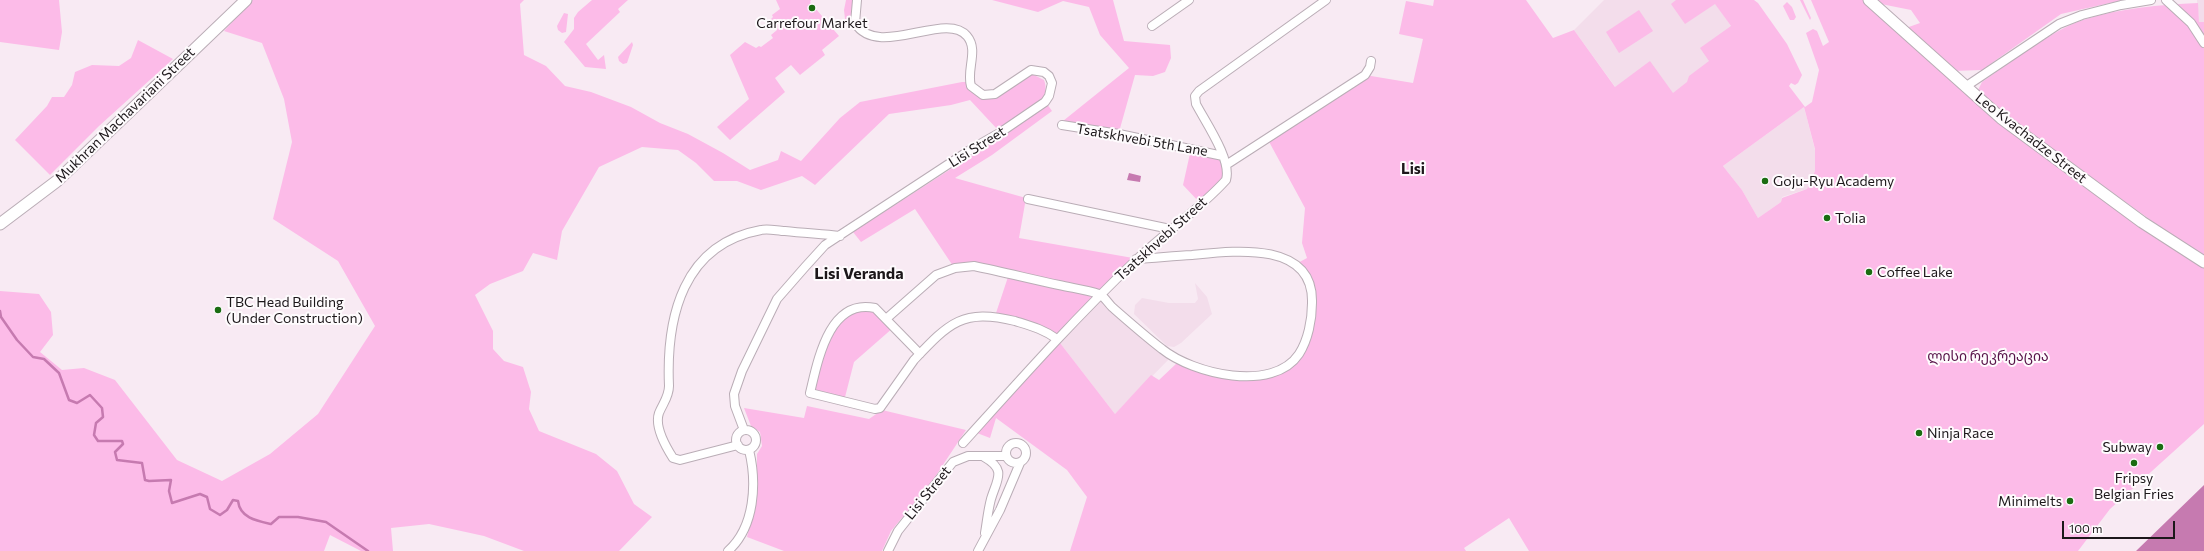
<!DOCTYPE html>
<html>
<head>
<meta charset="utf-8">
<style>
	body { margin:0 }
	#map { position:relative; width:2204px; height:551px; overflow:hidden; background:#f8eaf3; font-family:Commissioner,sans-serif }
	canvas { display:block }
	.scale { position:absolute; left:2062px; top:521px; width:113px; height:18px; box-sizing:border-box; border:2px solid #1c171a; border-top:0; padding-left:5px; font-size:12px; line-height:14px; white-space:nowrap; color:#1c171a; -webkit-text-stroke:3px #fefbfd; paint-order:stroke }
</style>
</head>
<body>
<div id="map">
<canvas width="2204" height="551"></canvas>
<div class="scale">100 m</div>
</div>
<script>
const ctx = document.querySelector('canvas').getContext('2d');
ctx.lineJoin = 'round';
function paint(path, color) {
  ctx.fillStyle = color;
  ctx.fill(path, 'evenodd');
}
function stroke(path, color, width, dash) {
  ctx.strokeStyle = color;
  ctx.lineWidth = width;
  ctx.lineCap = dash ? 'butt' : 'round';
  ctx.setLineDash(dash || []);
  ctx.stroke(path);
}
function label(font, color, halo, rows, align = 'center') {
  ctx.font = font + ' Commissioner,"Noto Sans Georgian",sans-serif';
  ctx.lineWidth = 4;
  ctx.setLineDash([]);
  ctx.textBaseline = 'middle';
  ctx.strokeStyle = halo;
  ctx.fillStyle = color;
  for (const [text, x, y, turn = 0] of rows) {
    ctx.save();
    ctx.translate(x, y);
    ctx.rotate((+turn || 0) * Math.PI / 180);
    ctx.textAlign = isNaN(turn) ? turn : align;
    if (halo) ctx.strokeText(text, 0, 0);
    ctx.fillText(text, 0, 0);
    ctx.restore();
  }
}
const built = new Path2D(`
	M1604 0H1713L1758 65 1653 139 1574 30Z
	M2197 0H2204V22H2199Z
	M1804 107 1815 150V171L1807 189 1782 197 1781 202 1758 218 1742 190 1723 166Z
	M1195 283 1207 297 1212 314 1181 343 1174 347 1167 346 1134 314 1135 305 1142 298 1169 303H1195L1198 299Z
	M1100 295 1171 357 1115 414 1057 339Z`);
const green = new Path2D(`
	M0 0H59L62 32 59 50 0 42Z
	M252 0H524L520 4 524 55 546 66 565 86 591 92 631 107 660 123 688 134 723 153 750 170 778 160 781 151 801 161 840 118 860 102 962 82H966C969 88 971 90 976 94 994 107 1013 85 1028 75H1034L1044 80C1047 88 1046 95 1040 102L998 130 970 100 951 105 889 114 815 185 802 176 761 190 737 181H714L696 163 678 150 642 147 599 167 562 231 557 260 533 253 523 271 490 284 475 295 493 331V349L504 361 523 367 531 392 529 409 539 431 596 454 617 471 634 504 652 517 619 551H524L484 536 429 524 391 528 393 551H361L330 535 324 551H0V291L39 294 51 312 53 335 40 352 62 370 84 368 115 380 177 460 222 481 270 454 318 414 375 326 338 261 273 219 292 142 284 99 262 43 224 31Z
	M592 0H628L618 9 620 12 586 44 598 60 604 55 606 69 585 67 564 42 574 29V18L578 12Z
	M776 0H811L810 2 839 36 822 50 825 55 800 75 791 65 775 78 785 92 730 140 717 127 749 99 730 55 745 42 756 48 759 46 761 47 773 38 771 35 777 30 770 20 773 17 772 15 780 9Z
	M846 0H853L850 20 845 19 844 10Z
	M992 0H1113L1124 41 1170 45 1171 58 1165 72 1153 76 1135 75 1119 132 1063 121 1129 68 1100 35 1089 7 1063 1 1038 12Z
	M1434 0H1526L1553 38 1574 30 1615 87 1650 61 1673 93 1687 82 1689 76 1709 61 1700 48 1731 26 1715 4 1685 24 1671 4 1676 0H1754L1758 3 1787 44 1802 75 1798 83 1795 85 1791 83 1789 86 1805 107 1812 102 1819 70 1806 33 1813 29 1817 31 1823 46 1829 42 1811 0H1864L1998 121 2151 235 2204 268V424L2110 509 2078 551H1529L1509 518 1464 548 1466 551H1070L1087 497 1067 470 996 418 990 438 977 433 1057 339 995 316 1009 274 1100 295 1057 339 1115 414 1151 375 1159 380 1178 362 1248 377 1284 368 1306 338 1312 295 1294 265 1307 258 1302 243 1305 208 1267 138 1365 75 1413 83 1423 39 1399 34 1406 1 1433 6ZM1804 107 1815 149V171L1807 189 1782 198 1781 202 1758 218 1742 190 1723 166Z
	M1800 0H1803L1811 18 1810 20Z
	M1877 0H2123L2061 14 1982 70 1952 71 1906 28 1920 23 1911 10 1881 4Z
	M1787 2 1792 7 1796 17 1794 20H1790L1783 6Z
	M2198 3 2199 22H2204V255L2163 229 2003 114 1977 92 1982 82C2010 63 2052 30 2083 20 2119 8 2160 5 2198 3Z
	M1639 10 1653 31 1619 53 1606 32Z
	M564 13 568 14 566 32 562 33 558 30 557 26Z
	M138 40 173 59 99 126 50 175 15 140 47 106 52 97H64L72 85 75 72 92 65 119 66 131 58Z
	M632 42 633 45 627 63 623 64 619 61 618 57Z
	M1047 104 1052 111 992 155 955 178 1026 198 1019 238 1133 258 1098 292 953 266 915 209 861 242 853 232 1002 136Z
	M1191 149 1223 156 1227 175 1200 203 1183 185Z
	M866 306 894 327 854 362 844 401 810 393 820 351 847 312Z
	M807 406 869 419 882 410 966 430 931 483 891 531 882 551H784L747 537 757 497V454L762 446 760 432 751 426 744 408 804 418Z`);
const water = new Path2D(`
	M1129 173 1141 176 1140 182 1127 180Z
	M2204 485V551H2136Z`);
const stream = new Path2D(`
	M0 311 1 317 17 340 33 357 44 359 59 373 69 400 77 403 90 395 102 408 103 417 96 423 94 435 98 441H122L123 444 115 452 117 460 142 463 145 480 149 481 171 480 169 491 172 503 200 494 207 497 210 509 220 515 227 510 233 500 238 501C240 518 257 521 271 524L279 517H298L326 522 368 551`);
const minor = new Path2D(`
	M2166 0 2191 23 2204 43
	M1152 26 1189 0
	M1965 87 2059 24 2082 15 2121 5 2151 0
	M1062 125 1119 134 1223 156
	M1226 165 1365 75 1370 67 1371 61
	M1028 199 1170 229
	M886 319 936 275 955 268 974 266C1003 272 1031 279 1059 285 1072 288 1087 290 1099 294 1104 296 1108 303 1112 307 1128 321 1145 336 1162 349 1193 374 1273 393 1299 354 1308 340 1312 320 1312 303 1314 240 1232 251 1192 255 1173 256 1155 258 1136 259
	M920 354 875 308C829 298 818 360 810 393L875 409 880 408 914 360C949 323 963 308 1015 321 1031 326 1043 329 1057 339
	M736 440a10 10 0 1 1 20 0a10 10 0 1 1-20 0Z
	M744 430 735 406 734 394 742 371 777 299 805 267 825 245 973 148 1001 132 1045 102 1049 96 1052 83 1049 76 1044 72 1031 70 995 94 983 95 971 86C966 70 979 50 967 36 946 10 878 60 855 23L857 0
	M1006 453a10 10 0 1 1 20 0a10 10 0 1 1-20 0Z
	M963 443C1019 381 1074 319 1135 261 1164 233 1199 210 1226 180 1232 160 1206 123 1196 104L1195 96 1199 91 1326 0
	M738 445 680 460 673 458C666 447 654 427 659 413 663 403 669 397 669 386 666 317 683 244 761 230 768 228 778 231 785 231 803 233 821 234 840 236
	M984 457C1007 470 997 479 991 499 988 510 987 521 985 533
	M728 551C755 527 757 483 749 450
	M888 551 898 531 953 462 968 456H1006
	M978 551 1000 510 1020 463`);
const major = new Path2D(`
	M1869 0 2001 118 2142 222 2204 262
	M0 224 57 181 246 0`);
const markers = [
	[812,8,4,"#1a6c11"],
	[1765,181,4,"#1a6c11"],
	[1827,218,4,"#1a6c11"],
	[1869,272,4,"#1a6c11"],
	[218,310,4,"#1a6c11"],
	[1919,433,4,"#1a6c11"],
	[2160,447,4,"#1a6c11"],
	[2134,463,4,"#1a6c11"],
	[2070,501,4,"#1a6c11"]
];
const poiNames = [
	["Carrefour Market",812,23,"center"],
	["Goju-Ryu Academy",1773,181],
	["Tolia",1835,218],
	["Coffee Lake",1877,272],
	["TBC Head Building",226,302],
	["(Under Construction)",226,318],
	["Ninja Race",1927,433],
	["Subway",2152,447,"right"],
	["Fripsy",2134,478,"center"],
	["Belgian Fries",2134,494,"center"],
	["Minimelts",2062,501,"right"]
];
const streetNames = [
	["Mukhran Machavariani Street",125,115,-44],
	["Leo Kvachadze Street",2031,138,38],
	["Tsatskhvebi 5th Lane",1142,140,10],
	["Lisi Street",977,147,-32],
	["Tsatskhvebi Street",1161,239,-42],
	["Lisi Street",928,493,-51]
];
const parkNames = [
	["ლისი რეკრეაცია",1988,356]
];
const neighbourhoodNames = [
	["Lisi",1413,169]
];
const quarterNames = [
	["Lisi Veranda",859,274]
];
paint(built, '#f3ddeb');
paint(green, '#fcbbe8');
paint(water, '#c67ab0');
stroke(stream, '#c67ab0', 2.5);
stroke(minor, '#baadb6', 10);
stroke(major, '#baadb6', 13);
stroke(minor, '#fff', 8);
stroke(major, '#fff', 11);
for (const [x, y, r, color] of markers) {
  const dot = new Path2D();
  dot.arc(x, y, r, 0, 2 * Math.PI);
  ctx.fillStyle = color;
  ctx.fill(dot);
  stroke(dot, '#fefbfd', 1.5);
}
label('14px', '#1c171a', '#fefbfd', poiNames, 'left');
label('14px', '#1c171a', '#fefbfd', streetNames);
label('14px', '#581349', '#fefbfd', parkNames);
label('bold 15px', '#1c171a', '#fefbfd', neighbourhoodNames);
label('bold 16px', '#1c171a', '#fefbfd', quarterNames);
</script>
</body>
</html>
